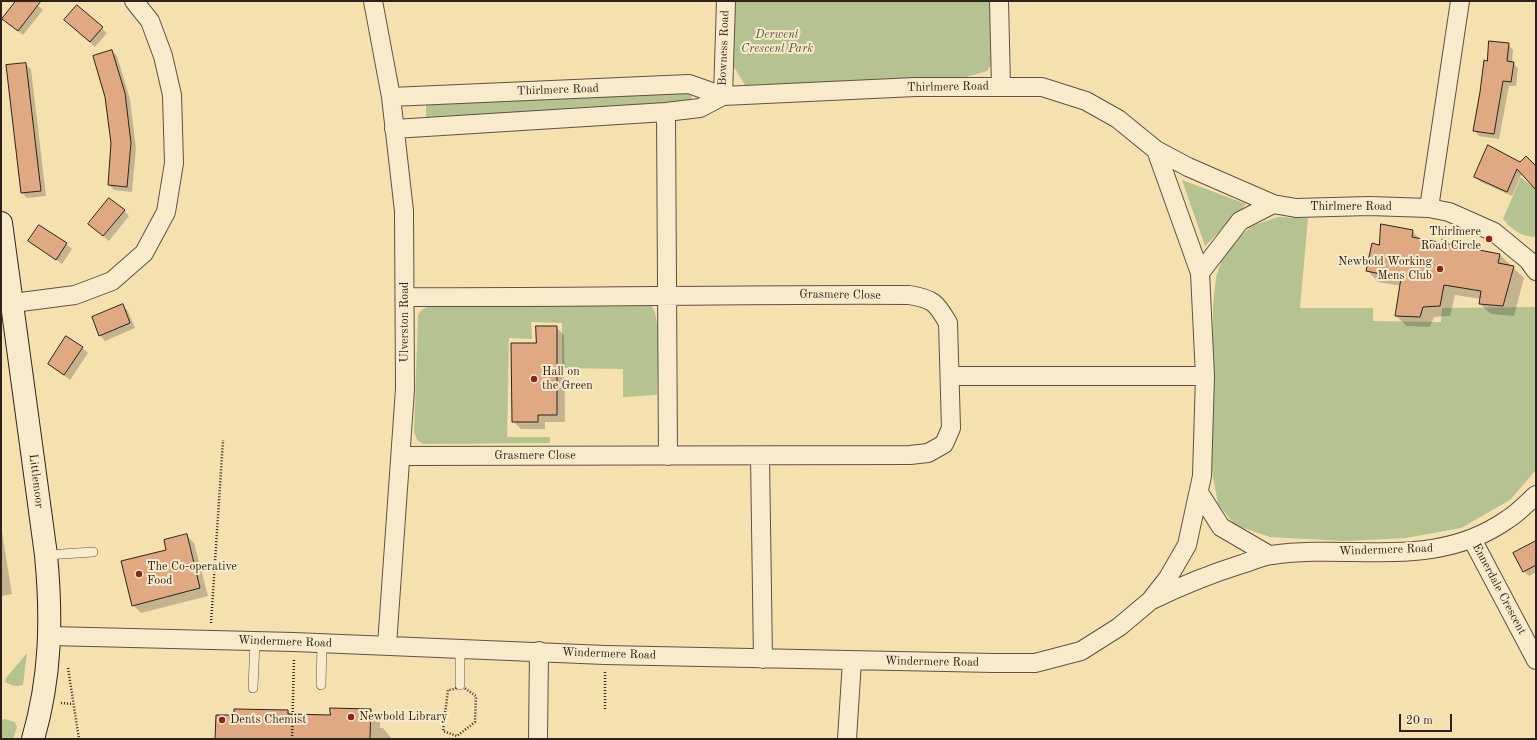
<!DOCTYPE html>
<html>
<head>
<meta charset="utf-8">
<style>
	body { margin:0 }
	#map { position:relative; width:1537px; height:740px; overflow:hidden; background:#f5e0b0; font-family:"Old Standard TT",serif }
	canvas { display:block }
	.frame { position:absolute; inset:0; border:2px solid #2e221b; pointer-events:none }
	.scale { position:absolute; left:1399px; top:714px; width:53px; height:18px; box-sizing:border-box; border:2px solid #2e221b; border-top:0; padding-left:5px; font-size:12px; line-height:14px; white-space:nowrap; color:#2e221b; -webkit-text-stroke:3px #f8ebcc; paint-order:stroke }
</style>
</head>
<body>
<div id="map">
<canvas width="1537" height="740"></canvas>
<div class="frame"></div>
<div class="scale">20 m</div>
</div>
<script>
const ctx = document.querySelector('canvas').getContext('2d');
ctx.lineJoin = 'round';
function paint(path, color) {
  ctx.fillStyle = color;
  ctx.fill(path, 'evenodd');
}
function stroke(path, color, width, dash) {
  ctx.strokeStyle = color;
  ctx.lineWidth = width;
  ctx.lineCap = dash ? 'butt' : 'round';
  ctx.setLineDash(dash || []);
  ctx.stroke(path);
}
function label(font, color, halo, rows, align = 'center') {
  ctx.font = font + ' "Old Standard TT",serif';
  ctx.lineWidth = 4;
  ctx.setLineDash([]);
  ctx.textBaseline = 'middle';
  ctx.strokeStyle = halo;
  ctx.fillStyle = color;
  for (const [text, x, y, turn = 0] of rows) {
    ctx.save();
    ctx.translate(x, y);
    ctx.rotate((+turn || 0) * Math.PI / 180);
    ctx.textAlign = isNaN(turn) ? turn : align;
    if (halo) ctx.strokeText(text, 0, 0);
    ctx.fillText(text, 0, 0);
    ctx.restore();
  }
}
const green = new Path2D(`
	M735 1H991L994 61 987 71 963 78 745 85 731 62Z
	M691 89 692 102 426 118V104Z
	M1521 177 1536 190V237C1522 237 1512 230 1503 219Z
	M1182 180 1246 204 1205 246Z
	M1278 217 1308 218 1300 308H1373V321L1441 322 1442 308 1536 307V470L1510 500 1461 528 1406 538 1344 541 1270 537 1235 525 1218 504 1212 471 1213 306 1216 277 1226 248 1252 226Z
	M650 304C663 316 657 375 657 395L623 397V369L562 368V323L531 322 532 339 509 338 507 437H550V443L423 444 417 440 414 432 418 316C421 308 426 307 434 306Z
	M27 653 23 685C16 687 12 686 5 682L6 678Z
	M5 719 15 722 17 727 13 739H1V720Z`);
const shadow = new Path2D(`
	M17 1H33L43 10 23 35 9 24Z
	M77 7 107 33 95 47 71 26Z
	M1508 44 1513 50 1512 62 1518 68 1516 86H1509L1499 139 1479 136 1474 130 1488 62Z
	M112 51 117 56 130 99 136 149 132 192 114 190 109 185 112 143Z
	M25 64 31 69 46 196 27 198 22 193Z
	M1520 163 1536 165V188L1522 173 1512 196 1481 182 1476 177Z
	M124 211 129 216 109 241 95 229Z
	M1412 231 1421 240 1500 255 1524 278 1514 316 1491 314 1480 304 1481 299 1455 295 1450 316 1434 317 1430 327 1407 326 1396 316 1401 286 1378 282 1368 271 1379 246Z
	M29 241 66 244 72 249 62 264Z
	M123 306 128 311 135 328 105 341 100 335Z
	M556 327 564 335 565 422H545V429H521L513 421 537 344Z
	M82 348 88 353 70 380 49 364Z
	M1 526 12 594 1 596Z
	M186 535 194 543 208 596 141 613 133 605 168 550Z
	M1536 542V572L1529 576 1524 571Z
	M370 710 380 719V728H383L392 739H216L235 716 288 711 291 715 331 716Z`);
const building = new Path2D(`
	M16 1H41L18 31 2 19Z
	M77 5 103 27 90 42 64 20Z
	M1489 41 1509 43 1507 61 1514 62 1511 82 1503 81 1494 134 1473 131 1480 92 1484 60 1487 61Z
	M112 50 125 93 131 143 127 187 108 185 111 143 105 97 93 56Z
	M26 63 41 191 21 193 6 65Z
	M1488 145 1520 162 1526 156 1536 166V190L1517 169 1507 192 1474 177Z
	M109 198 125 210 103 236 88 224Z
	M1381 224 1413 230 1412 237 1500 254 1498 263 1514 266 1503 306 1479 304 1481 291 1444 285 1440 306 1423 307 1420 317 1395 316 1401 278 1366 271 1372 243 1379 245Z
	M39 225 67 243 56 260 28 241Z
	M123 304 130 323 99 336 92 317Z
	M536 326H557V415H538V422H512L511 343H536Z
	M66 336 83 347 64 375 48 364Z
	M187 534 200 588 132 606 121 561 166 550 164 540Z
	M1536 541V565L1523 572 1513 553Z
	M330 708 371 709 370 739H215L216 715H234V709L288 710V714L330 715Z`);
const path = new Path2D(`
	M1442 243 1445 228
	M211 623 223 440
	M68 668 79 739
	M460 685 476 696 475 722 457 736 443 731 448 690 455 689Z
	M61 703 73 704
	M605 709V671
	M292 739 294 658`);
const service = new Path2D(`
	M46 555 93 552
	M460 648V685
	M321 685 322 643
	M253 688 255 641`);
const minor = new Path2D(`
	M373 1 391 97 404 211 405 389 387 645
	M999 1 1001 87
	M391 97 689 84 723 96 726 1
	M666 112 668 456
	M394 129 666 112 700 108 723 96 915 87H1042L1086 101 1118 119 1156 150 1188 167 1273 204 1296 208 1369 206 1429 208 1449 212 1494 232 1528 260 1536 271
	M1429 208 1460 1
	M1200 273 1240 221 1273 204
	M13 303 75 295 112 281 144 253 166 212 174 163 172 95 163 56 150 21 134 1
	M950 376H1205
	M401 456 910 455 928 453 944 444 951 428 948 323C936 302 933 299 909 295 741 294 573 298 405 297
	M760 457 763 659
	M1200 494 1221 527 1269 555
	M1472 539 1536 660
	M1152 600C1183 585 1210 574 1242 564 1252 561 1262 556 1272 555 1353 543 1435 571 1508 519 1518 513 1527 503 1536 495
	M50 636 294 642 605 655 994 663H1035L1081 651 1119 627 1150 601 1168 578 1187 545 1202 476 1205 376 1200 273 1156 150
	M538 739 539 651
	M847 739 852 661`);
const secondary = new Path2D(`
	M1 223 46 555C52 618 51 677 33 739`);
const markers = [
	[1489,239,4,"#8f2418"],
	[1440,269,4,"#8f2418"],
	[534,379,4,"#8f2418"],
	[139,574,4,"#8f2418"],
	[351,717,4,"#8f2418"],
	[222,720,4,"#8f2418"]
];
const parkNames = [
	["Derwent",777,35],
	["Crescent Park",777,49]
];
const streetNames = [
	["Bowness Road",724,48,-88],
	["Thirlmere Road",948,87,-1],
	["Thirlmere Road",558,90,-2],
	["Thirlmere Road",1351,207],
	["Grasmere Close",840,295,1],
	["Ulverston Road",405,322,-90],
	["Grasmere Close",535,456],
	["Littlemoor",36,481,83],
	["Windermere Road",1386,550,-2],
	["Ennerdale Crescent",1499,589,62],
	["Windermere Road",285,642,2],
	["Windermere Road",609,654,2],
	["Windermere Road",932,662,1]
];
const poiNames = [
	["Thirlmere",1481,232,"right"],
	["Road Circle",1481,246,"right"],
	["Newbold Working",1432,262,"right"],
	["Mens Club",1432,276,"right"],
	["Hall on",542,372],
	["the Green",542,386],
	["The Co-operative",147,567],
	["Food",147,581],
	["Newbold Library",359,717],
	["Dents Chemist",230,720]
];
paint(green, '#b6c390');
paint(shadow, '#0003');
paint(building, '#dfaa83');
stroke(building, '#2e221b', 1);
stroke(service, '#605240', 10);
stroke(minor, '#605240', 20);
stroke(secondary, '#2e221b', 24);
stroke(path, '#2e221b', 2.5, [1, 2]);
stroke(service, '#f8ebcc', 9);
stroke(minor, '#f8ebcc', 18);
stroke(secondary, '#f8ebcc', 22);
for (const [x, y, r, color] of markers) {
  const dot = new Path2D();
  dot.arc(x, y, r, 0, 2 * Math.PI);
  ctx.fillStyle = color;
  ctx.fill(dot);
  stroke(dot, '#f8ebcc', 1.5);
}
label('italic 12px', '#57523e', '#f8ebcc', parkNames);
label('12px', '#2e221b', '#f8ebcc', streetNames);
label('12px', '#2e221b', '#f8ebcc', poiNames, 'left');
</script>
</body>
</html>
